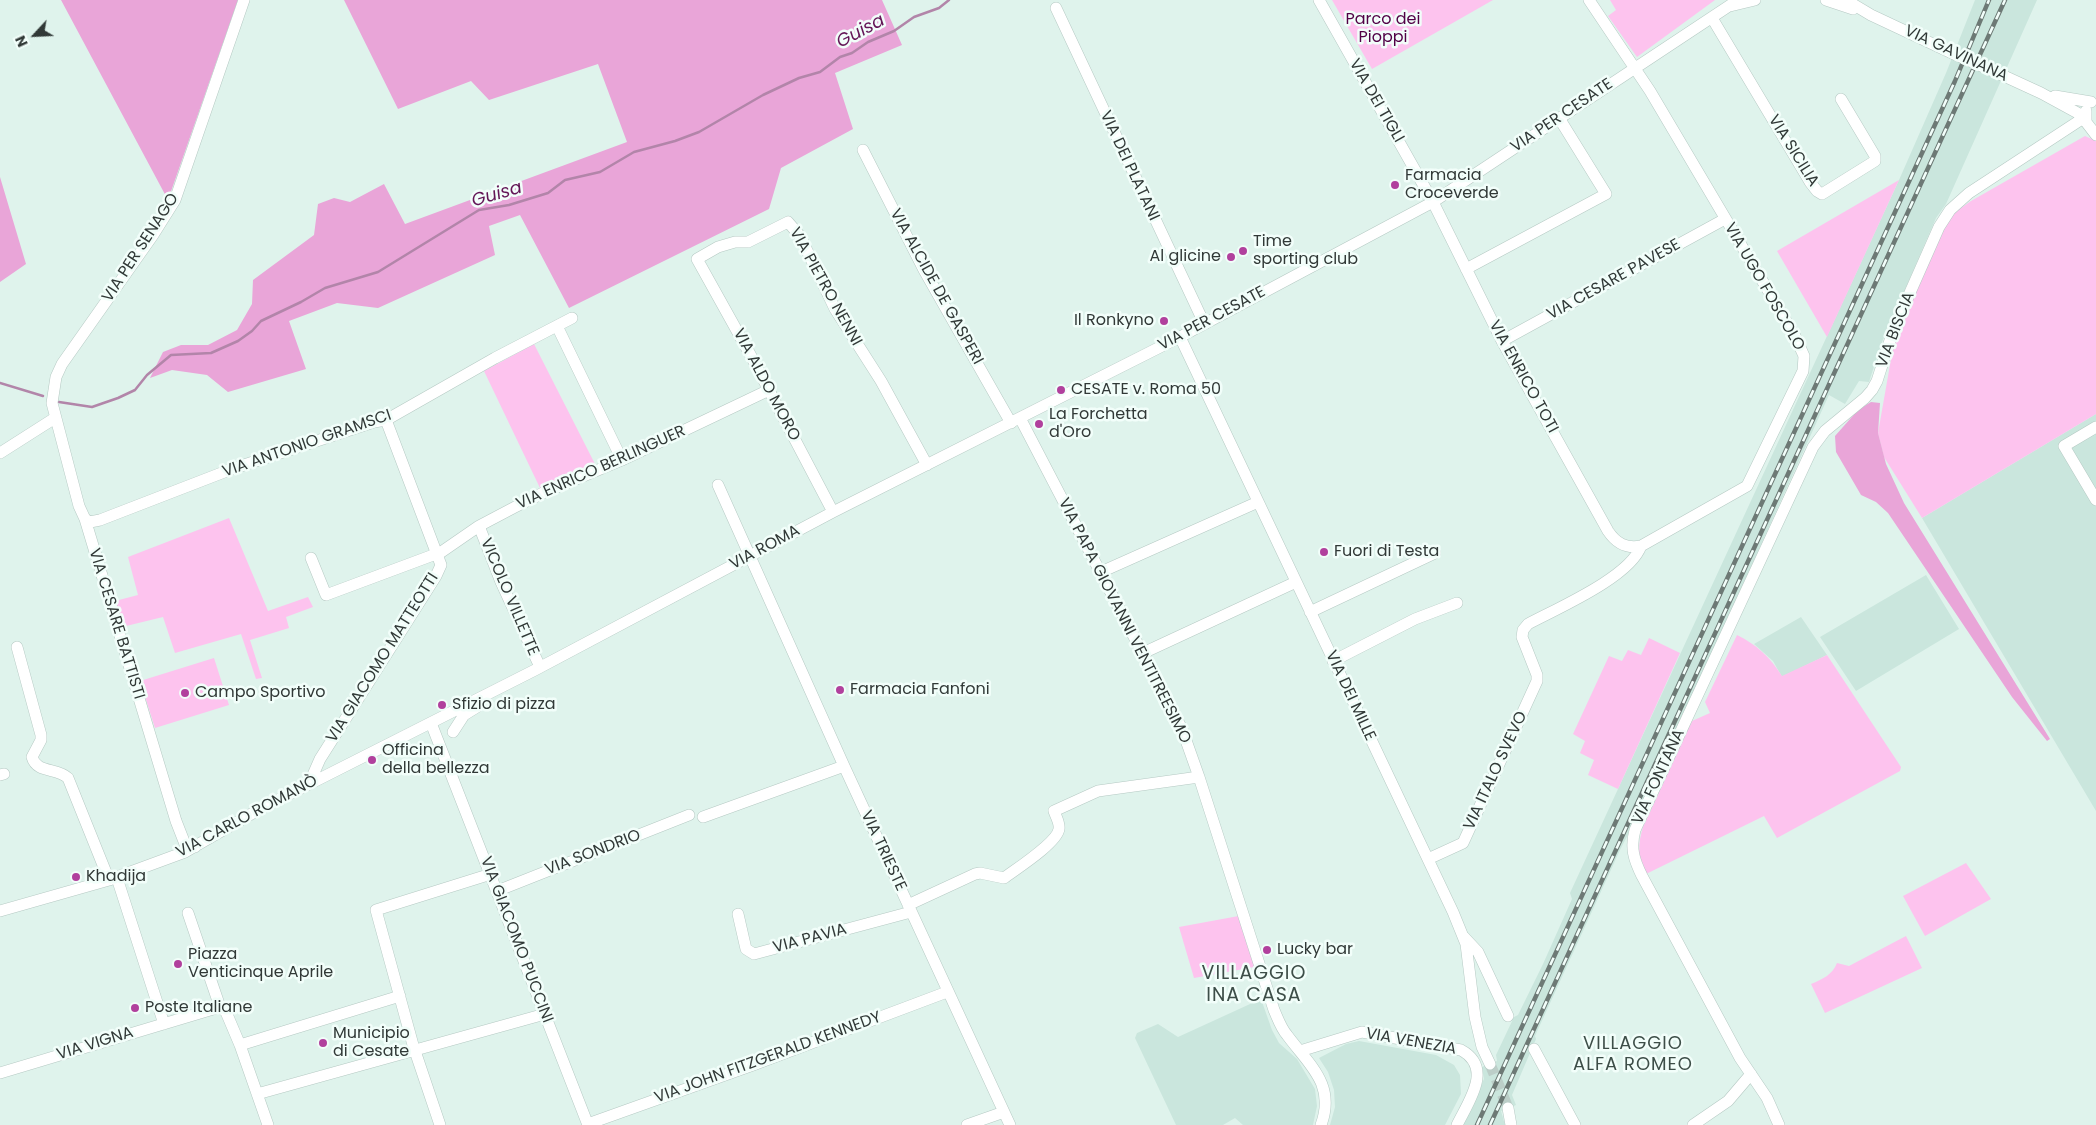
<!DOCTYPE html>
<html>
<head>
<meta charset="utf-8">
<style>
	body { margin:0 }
	#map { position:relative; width:2096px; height:1125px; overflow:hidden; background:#dff3ec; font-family:Poppins,sans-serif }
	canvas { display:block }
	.north { position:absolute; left:10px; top:10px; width:50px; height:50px; -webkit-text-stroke:4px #f2fefa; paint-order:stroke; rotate:245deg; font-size:14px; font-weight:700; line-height:20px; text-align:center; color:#313937 }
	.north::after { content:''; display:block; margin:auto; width:18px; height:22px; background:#313937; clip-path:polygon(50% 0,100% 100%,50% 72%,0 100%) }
</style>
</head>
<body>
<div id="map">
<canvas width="2096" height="1125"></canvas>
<div class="north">N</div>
</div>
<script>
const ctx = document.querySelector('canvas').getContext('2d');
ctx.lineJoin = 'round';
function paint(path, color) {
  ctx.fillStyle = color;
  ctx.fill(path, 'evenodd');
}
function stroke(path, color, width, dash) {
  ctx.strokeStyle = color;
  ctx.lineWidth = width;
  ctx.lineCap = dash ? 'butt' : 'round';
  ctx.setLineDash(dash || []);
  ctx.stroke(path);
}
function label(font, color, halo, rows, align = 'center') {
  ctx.font = font + ' Poppins,sans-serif';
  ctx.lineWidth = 5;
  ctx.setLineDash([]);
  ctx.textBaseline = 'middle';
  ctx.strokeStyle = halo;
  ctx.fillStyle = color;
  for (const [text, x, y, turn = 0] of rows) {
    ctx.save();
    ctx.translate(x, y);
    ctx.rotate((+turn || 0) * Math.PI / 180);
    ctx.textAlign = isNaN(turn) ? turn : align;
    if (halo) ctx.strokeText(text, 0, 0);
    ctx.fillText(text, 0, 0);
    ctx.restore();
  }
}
const built = new Path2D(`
	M1975 0H2037L1946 204 1936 218 1882 342 1869 382 1859 381 1845 404 1829 395 1638 815 1620 850 1535 1036 1536 1039 1512 1095 1516 1105 1501 1111 1505 1125H1463L1484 1079 1482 1067 1497 1061 1496 1055 1514 1017 1518 1015 1543 964 1572 899 1570 893 1899 180 1946 73Z
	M2096 414V811L1922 518Z
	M1926 575 1959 629 1856 691 1820 637Z
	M1801 617 1827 655 1782 677 1773 661 1754 644Z
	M1261 999 1272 1030 1279 1043 1297 1059 1315 1089 1317 1106 1313 1125H1243L1235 1118 1223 1125H1176L1135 1038 1137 1033 1158 1024 1178 1037Z
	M1359 1041 1436 1055 1454 1065 1460 1075 1461 1094 1445 1125H1330L1335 1107 1334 1090 1328 1072 1319 1058 1346 1044Z`);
const green = new Path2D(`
	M1332 0H1493L1372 69Z
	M1610 0H1715L1637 57 1608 16 1616 10Z
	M2085 136 2096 141V414L1922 518 1884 457 1878 433 1894 342 1943 228 1954 213 1971 201Z
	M1899 180 1827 337 1777 251Z
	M534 344 595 464 540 488 484 371Z
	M229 518 268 611 308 597 313 607 286 617 289 628 250 640 262 678 256 679 241 634 175 653 163 617 122 627 115 601 138 595 128 557Z
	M1737 635C1757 645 1770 657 1782 676L1827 655 1901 767 1900 771 1777 838 1764 816 1646 874C1637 859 1638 843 1643 827L1692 721 1710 713 1705 702Z
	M1649 638 1680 653 1618 789 1588 775 1594 760 1580 753 1585 741 1573 734 1609 656 1622 661 1628 650 1641 655Z
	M214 658 229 705 155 728 140 681Z
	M1966 863 1991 899 1925 936 1903 896Z
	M1244 915 1260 966 1194 978 1179 927Z
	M1906 936 1922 968 1825 1013 1811 984C1823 979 1832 975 1837 963L1849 966Z`);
const forest = new Path2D(`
	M61 0H238L168 200Z
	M344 0H882L902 45 835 73 853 129 781 168 769 209 569 308 520 215 489 226 495 255 378 308 337 303 289 321 306 369 228 392 207 375 172 370 150 378 163 352 181 345H208L237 330 252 304 253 280 314 235 318 204 334 198 350 202 384 184 405 224 627 142 598 64 489 100 471 81 398 109Z
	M0 177 26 264 0 282Z
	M1871 402 1880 403 1878 433 1886 464 1904 503 2050 739 2047 741 2012 697 1888 513 1876 502 1861 495 1836 452 1835 436 1858 410Z`);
const stream = new Path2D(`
	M0 383 43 396
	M59 402 92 407 118 398 135 390 147 375 171 355 211 353 238 341 252 331 261 321 301 302 325 288 378 272 479 210 509 205 548 193 565 180 600 172 634 152 675 141 699 132 763 95 799 78 820 72 840 57 852 53 868 42 894 31 914 17 939 8 949 0`);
const minorTunnel = new Path2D(`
	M1490 1064 1508 1108`);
const minor = new Path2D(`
	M1319 0 1433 202 1502 341 1608 531C1616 543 1626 549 1641 546L1747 486 1803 371 1804 356 1795 336 1650 91 1589 0
	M1826 0 1853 9
	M1846 0 1871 15 1954 54
	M1730 6 1755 0
	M1056 8 1204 323
	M1712 18 1810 182 1817 191 1822 194 1875 161V156L1841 99
	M2004 76 2041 93 2085 117
	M2055 96 2091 102
	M2086 111V122L2096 135
	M863 150 924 270 1011 423
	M1466 269 1606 194 1559 118
	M557 326 622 460
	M1180 337 1453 912 1466 944 1475 1017 1482 1047 1490 1064
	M1502 341 1725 219
	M1020 418 1182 729 1199 777 1274 1010C1278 1019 1281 1028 1287 1035 1309 1065 1336 1084 1321 1125
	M2096 427 2064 446 2096 500
	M0 453 55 418
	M718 485 844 766 1010 1125
	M833 512 751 356 697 259 718 247 735 242H748L788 222 800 236 835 309 881 381 927 465
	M85 519 90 522 100 520 232 469 374 422 386 420 495 358 572 318
	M479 526 501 582 540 667
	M437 555 479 526 515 507 543 493 622 460 769 390
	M311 558 326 595 436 554
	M1101 572 1258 502
	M1310 612 1435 553
	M17 647 41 735V740L32 757C37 774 57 767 68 778L109 880
	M1143 653 1296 582
	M1333 661 1415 619 1457 603
	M431 723 588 1125
	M453 732 464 715 477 707
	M0 775 4 774
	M309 784 320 759 436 576 441 565 386 420
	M703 817 844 766
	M195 847 185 844 176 821 85 519 79 506 52 403 56 377 62 364 153 235 175 200 244 0
	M1428 859 1463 843 1537 681V675L1522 637 1523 630 1528 624C1558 608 1630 577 1641 546
	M117 878 164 1024
	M497 891 689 815
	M908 905 975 874 980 873 1004 878C1016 869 1057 843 1059 829 1060 823 1056 817 1054 811L1098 791 1199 777
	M0 911 109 880 185 852 260 809 535 670 833 512 1180 337 1433 202 1738 0
	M188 913 220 1007
	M738 914 746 949 754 954 911 912
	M1464 937 1478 952 1508 1016
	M240 1045 400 996
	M1534 1049 1575 1125
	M1300 1051 1362 1032 1461 1050C1494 1068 1468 1102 1457 1125
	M0 1073 220 1007 226 1012 240 1045 268 1125
	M257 1094 545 1014
	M1508 1108 1511 1125
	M588 1124 753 1065 947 992
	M440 1125 413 1045 376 910 491 874
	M967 1125 1004 1112
	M1693 1125 1728 1101 1751 1074
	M1779 1125 1767 1098 1740 1058 1642 876C1634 860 1630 848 1635 830L1813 447 1825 431 1865 398 1872 390 1877 381 1893 331 1939 227 1950 210 1969 193 2085 117`);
const rail = new Path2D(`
	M1477 1125 1955 81 1989 0
	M1490 1125 2005 0`);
const minorBridge = new Path2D(`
	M1954 54 2004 76`);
const markers = [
	[1395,185,5,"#b1409d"],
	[1243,251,5,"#b1409d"],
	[1231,257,5,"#b1409d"],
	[1164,321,5,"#b1409d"],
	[1061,390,5,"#b1409d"],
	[1039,424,5,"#b1409d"],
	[1324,552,5,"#b1409d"],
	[840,690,5,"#b1409d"],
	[185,693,5,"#b1409d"],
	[442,705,5,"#b1409d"],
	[372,760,5,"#b1409d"],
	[76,877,5,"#b1409d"],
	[1267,950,5,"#b1409d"],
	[178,964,5,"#b1409d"],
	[135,1008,5,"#b1409d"],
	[323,1043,5,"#b1409d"]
];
const parkNames = [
	["Parco dei",1383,20],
	["Pioppi",1383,38]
];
const streetNames = [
	["VIA GAVINANA",1956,54,25],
	["VIA DEI TIGLI",1376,101,60],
	["VIA PER CESATE",1562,116,-34],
	["VIA SICILIA",1793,151,58],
	["VIA DEI PLATANI",1129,166,65],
	["VIA PER SENAGO",141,248,-57],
	["VIA CESARE PAVESE",1614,280,-29],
	["VIA PIETRO NENNI",825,287,61],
	["VIA ALCIDE DE GASPERI",936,287,61],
	["VIA UGO FOSCOLO",1764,287,60],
	["VIA PER CESATE",1212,319,-28],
	["VIA BISCIA",1896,330,-69],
	["VIA ENRICO TOTI",1523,377,61],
	["VIA ALDO MORO",766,385,62],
	["VIA ANTONIO GRAMSCI",307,444,-19],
	["VIA ENRICO BERLINGUER",601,468,-24],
	["VIA ROMA",765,548,-28],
	["VICOLO VILLETTE",509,597,67],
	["VIA PAPA GIOVANNI VENTITREESIMO",1124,621,63],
	["VIA CESARE BATTISTI",116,624,73],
	["VIA GIACOMO MATTEOTTI",383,658,-58],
	["VIA DEI MILLE",1350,696,65],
	["VIA ITALO SVEVO",1496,771,-65],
	["VIA FONTANA",1659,777,-65],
	["VIA CARLO ROMANÒ",247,817,-28],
	["VIA TRIESTE",883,851,65],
	["VIA SONDRIO",593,853,-21],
	["VIA PAVIA",810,939,-15],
	["VIA GIACOMO PUCCINI",516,940,69],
	["VIA VENEZIA",1411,1042,10],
	["VIA VIGNA",95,1044,-17],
	["VIA JOHN FITZGERALD KENNEDY",768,1058,-20]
];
const poiNames = [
	["Farmacia",1405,176],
	["Croceverde",1405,194],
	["Time",1253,242],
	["sporting club",1253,260],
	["Al glicine",1221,257,"right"],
	["Il Ronkyno",1154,321,"right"],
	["CESATE v. Roma 50",1071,390],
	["La Forchetta",1049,415],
	["d'Oro",1049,433],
	["Fuori di Testa",1334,552],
	["Farmacia Fanfoni",850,690],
	["Campo Sportivo",195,693],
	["Sfizio di pizza",452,705],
	["Officina",382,751],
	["della bellezza",382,769],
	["Khadija",86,877],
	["Lucky bar",1277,950],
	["Piazza",188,955],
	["Venticinque Aprile",188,973],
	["Poste Italiane",145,1008],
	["Municipio",333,1034],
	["di Cesate",333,1052]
];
const waterNames = [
	["Guisa",861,32,-28],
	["Guisa",497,195,-16]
];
const neighbourhoodNames = [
	["VILLAGGIO",1633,1044],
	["ALFA ROMEO",1633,1065]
];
const quarterNames = [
	["VILLAGGIO",1254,974],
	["INA CASA",1254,996]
];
paint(built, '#cae6dd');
paint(green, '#fdc3ee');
paint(forest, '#e9a5d8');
stroke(stream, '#b285a9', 2.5);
stroke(minorTunnel, '#bccec8', 11, [11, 5.5]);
stroke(minor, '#b5c9c3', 12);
stroke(minor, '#fff', 11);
stroke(rail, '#6d7975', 4.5);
stroke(rail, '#f2fefa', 2.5, [8]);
stroke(minorBridge, '#b5c9c3', 12, []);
stroke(minorBridge, '#fff', 11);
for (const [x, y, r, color] of markers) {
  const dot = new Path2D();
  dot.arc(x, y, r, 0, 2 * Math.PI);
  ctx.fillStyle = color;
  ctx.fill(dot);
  stroke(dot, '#f2fefa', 2);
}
label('16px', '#520046', '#f2fefa', parkNames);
label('16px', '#313937', '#f2fefa', streetNames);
label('16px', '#313937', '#f2fefa', poiNames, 'left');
label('italic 18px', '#641657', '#f2fefa', waterNames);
ctx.letterSpacing = '1px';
label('18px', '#3d4e48', '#f2fefa', neighbourhoodNames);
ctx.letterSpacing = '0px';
ctx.letterSpacing = '1px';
label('19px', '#3d4e48', '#f2fefa', quarterNames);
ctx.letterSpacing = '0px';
</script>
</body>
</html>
